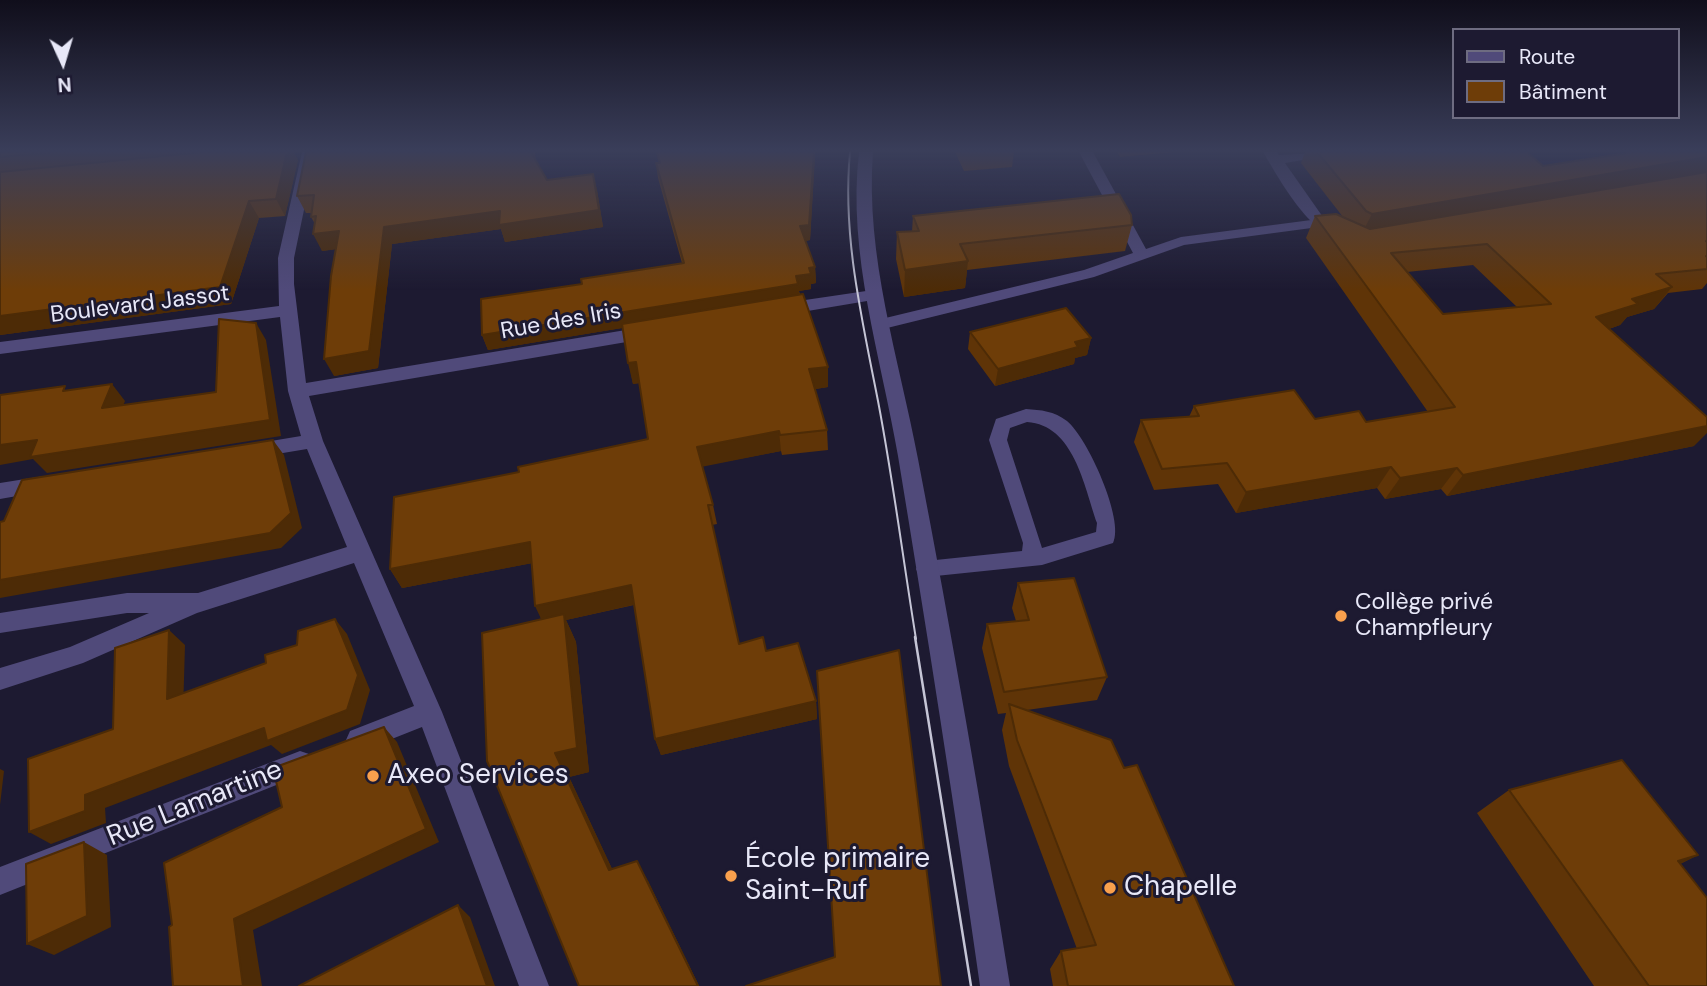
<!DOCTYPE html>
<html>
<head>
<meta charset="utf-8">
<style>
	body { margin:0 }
	#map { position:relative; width:1707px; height:986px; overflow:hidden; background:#1d1a31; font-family:"DM Sans",sans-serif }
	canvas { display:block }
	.legend { position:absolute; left:1452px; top:28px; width:228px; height:91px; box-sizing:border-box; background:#1d1a31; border:2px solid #6e6c81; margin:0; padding:9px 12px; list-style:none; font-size:21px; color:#e8e8f8 }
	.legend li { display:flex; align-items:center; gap:14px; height:35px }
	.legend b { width:35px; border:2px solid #6e6c81 }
	.north { position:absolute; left:28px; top:28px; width:70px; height:70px; -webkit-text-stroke:5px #1d1a31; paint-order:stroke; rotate:176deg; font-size:19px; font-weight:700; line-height:28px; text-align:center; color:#e8e8f8 }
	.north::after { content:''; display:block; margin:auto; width:24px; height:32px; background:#e8e8f8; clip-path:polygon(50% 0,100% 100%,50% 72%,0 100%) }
</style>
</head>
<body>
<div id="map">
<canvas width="1707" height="986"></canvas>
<ul class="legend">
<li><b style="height:9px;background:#504a7a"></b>Route</li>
<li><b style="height:19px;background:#6e3d08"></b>Bâtiment</li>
</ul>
<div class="north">N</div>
</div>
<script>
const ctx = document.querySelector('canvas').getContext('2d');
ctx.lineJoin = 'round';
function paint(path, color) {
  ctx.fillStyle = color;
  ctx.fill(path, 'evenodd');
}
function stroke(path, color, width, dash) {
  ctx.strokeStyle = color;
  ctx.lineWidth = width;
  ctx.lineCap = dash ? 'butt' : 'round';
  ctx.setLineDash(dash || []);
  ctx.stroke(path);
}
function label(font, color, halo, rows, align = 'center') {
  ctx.font = font + ' "DM Sans",sans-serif';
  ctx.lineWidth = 6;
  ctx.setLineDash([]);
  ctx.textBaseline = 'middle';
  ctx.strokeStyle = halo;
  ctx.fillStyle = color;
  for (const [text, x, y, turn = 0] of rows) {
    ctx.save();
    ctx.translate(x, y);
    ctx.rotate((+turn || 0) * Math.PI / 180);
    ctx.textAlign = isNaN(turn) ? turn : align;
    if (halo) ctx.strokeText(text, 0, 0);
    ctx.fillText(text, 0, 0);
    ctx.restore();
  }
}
const service = new Path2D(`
	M1079 152H1093L1146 249 1181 237 1319 219 1326 223 1319 227 1184 245 1094 277 879 330 873 329V321L1084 270 1133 253Z
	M1026 409C1041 410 1054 411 1067 421 1087 437 1125 520 1113 543L1042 565 926 577 919 575 916 569 919 563 926 561 1022 551 1023 543 989 440 996 419ZM1027 422C1074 425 1084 486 1097 523L1096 532 1042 548 1007 440 1010 428Z`);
const minor = new Path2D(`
	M302 152H316L294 258V284L306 383 650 326 659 332 650 338 309 396 323 441 442 712 549 986H519L422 727 359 752 350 749 346 740 350 731 414 706 354 563 197 613 83 663 0 690V668L70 647 149 613H127L0 633V613L127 593H198L347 547 307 449 253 458 246 456 243 451 246 446 253 444 301 436 288 391 280 317 0 354V342L279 306 278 258Z
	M1263 152H1277L1279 155 1335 152 1328 156 1285 163 1325 220 1343 229V235C1313 243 1276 173 1263 152Z
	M873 290 882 295 879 299 778 316 769 310 778 304Z
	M44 476 51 478 54 484 51 490 0 499V483Z
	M300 751 309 754 313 763 309 772 0 895V867Z`);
const tertiary = new Path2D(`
	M859 152H873C865 257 899 358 918 459 952 635 982 810 1010 986H980C955 809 927 632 898 456 881 356 847 254 859 152Z`);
const tramFar1 = new Path2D(`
	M850 152C842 236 862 319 878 401 893 479 903 559 916 639`);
const tram = new Path2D(`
	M915 637 971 986`);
const wall = new Path2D(`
	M0 152H287L298 160 285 216 259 218 231 304 0 335Z
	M306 152H535L536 161 547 180 597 190 603 227 505 242 501 229 392 244 378 368 334 376 335 249 322 251 315 224 311 217 312 213H306L297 196Z
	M656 152H815L810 240 805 241 815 267 816 283 811 284V289L799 291 828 387 815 389 827 430 828 450 782 455 781 451 702 466 713 505 717 524 712 525 739 644 766 651 816 701 817 719 661 755 655 739 634 605 566 620 576 642 589 772 569 777 612 869 648 881 699 986H579L541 620 532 563 402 588 390 569 519 472 648 439 639 383 633 384 622 328 488 350 482 335 582 284 682 263 658 178 656 163H659Z
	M955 152H1014L1012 167 964 171Z
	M1117 152H1177L1120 157Z
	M1305 152H1527L1543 166 1707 152V283L1702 289 1668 293 1654 309 1627 317 1620 325 1609 329 1694 446 1447 496 1441 489 1385 499 1377 488 1236 513 1218 484 1154 490 1134 442 1141 420 1189 417 1194 406 1315 419 1366 422 1428 412 1306 238 1315 216 1343 217 1301 163ZM1473 265 1517 307 1443 314 1407 272Z
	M913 216 1132 225 1125 251 967 270 965 288 904 297 896 259 897 232 912 231Z
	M970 332 1091 338 1087 355 1075 358 1074 364 995 386 968 349Z
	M1018 583 1107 677 1097 700 1027 710 1124 768 1234 986H1053L1050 969 1061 951 1077 949 1009 766 1002 730 1006 713 998 714 982 648 987 624 1016 621 1012 608Z
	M1509 790 1698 855 1680 864 1707 986H1594L1477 813Z`);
const shadedWall = new Path2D(`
	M287 152H294L298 160 285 216 276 199Z
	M814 152 815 158 810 240 801 242 800 226Z
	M1707 157V175L1361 235 1372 214Z
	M593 174 597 190 603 227 505 242 501 229 392 244 378 368 334 376 324 359 384 227Z
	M249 201 259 218 231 304 0 335V316Z
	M339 231 347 248 322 251 313 234Z
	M968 261 965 288 904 297 905 270Z
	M815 267 816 283 811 284V289L799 291V299L488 350 482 335 796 276 809 268Z
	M1672 287 1654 309 1627 317 1620 325 1579 339 1596 317 1632 299Z
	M256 323 266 340 281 436 47 473 33 459 0 465V445L37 440 270 420Z
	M1091 338 1087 355 1075 358 1074 364 995 386 998 369 1075 342Z
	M636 362 640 383 633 384 628 363Z
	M828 367V387L810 390 809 369Z
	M112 384 125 401 116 424 102 408Z
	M1707 426V433L1694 446 1447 496 1463 475Z
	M779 431 781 451 701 467 697 447Z
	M273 440 284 455 302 528 281 548 0 598V580Z
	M1391 467 1377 488 1236 513 1246 492Z
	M1457 468 1441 489 1385 499 1400 478Z
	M530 542 538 562 402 588 390 569Z
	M631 585 637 604 566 620 576 642 589 772 569 777 622 890 609 870 555 753 544 625 535 606Z
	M335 619 347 634 370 690 360 724 282 754 271 745 105 808 106 823 51 844 29 832 85 795Z
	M169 630 185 645 183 713 167 699Z
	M816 701 817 719 661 755 655 739Z
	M384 727 397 742 439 842 253 930 262 986H243L234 919Z
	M0 769 4 771 0 805Z
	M84 842 107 855 111 927 54 955 27 944Z
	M1698 855 1654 877 1678 861Z
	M637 861 648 881 699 986H698Z
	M458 905 470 917 495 986H487Z`);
const building = new Path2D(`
	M0 152H55L0 157Z
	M203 152H287L276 199 249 201 220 287 0 316V172Z
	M306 152H532V154L547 180 593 174 599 210 499 225 500 211 384 227 369 351 324 359 331 276 339 231 313 234 316 216 311 217 314 195 297 196Z
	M657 152H814L809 225 800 226 815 267 809 268 811 274 796 276 798 284 482 335 481 299 582 284 581 279 684 263 656 163H660Z
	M1317 152H1527L1543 166 1633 152H1707V157L1372 214 1366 211Z
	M1707 172V241H1706L1707 242V256H1706L1707 257V269L1656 274 1672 287 1632 299 1638 304 1596 317 1707 417V426L1463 475 1457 468 1400 478 1391 467 1246 492 1227 463 1162 469 1141 420 1199 416 1194 406 1294 390 1315 419 1359 411 1366 422 1455 407 1315 216 1336 214 1370 229ZM1487 244 1551 304 1443 314 1391 253Z
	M1119 194 1131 215 1132 225 960 244 968 261 905 270 897 232 919 231 913 216Z
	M803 294 828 367 809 369 827 430 780 435 779 431 697 447 713 505H708L739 644 763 637 766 651 798 643 816 701 655 739 631 585 535 606 530 542 390 569 394 497 519 472 518 467 648 439 636 362 628 363 622 324Z
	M1066 308 1091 338 1075 342 1078 347 998 369 970 332Z
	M219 319 256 323 270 420 30 457 37 440 0 445V395L65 386 63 391 112 384 102 408 216 392Z
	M273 440 291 513 270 533 0 580V522L4 521 22 480Z
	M1074 578 1107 677 1004 692 987 624 1029 620 1018 583Z
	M564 614 577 748 555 753 609 870 637 861 698 986H579L487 761 482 633Z
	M335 619 358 675 347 710 267 741 264 728 85 795V811L29 832 28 759 113 729 115 648 169 630 167 699 266 663 265 655 297 645 298 631Z
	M899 650 941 986H746L835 957 817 671Z
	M1009 704 1111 740 1124 768 1137 765 1234 986H1068L1061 951 1096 945 1017 740Z
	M384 727 426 829 234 919 243 986H173L169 927 172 925 164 863 282 807 273 768Z
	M1622 760 1698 855 1678 861 1707 898V986H1649L1509 790Z
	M84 842 87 916 27 944 26 864Z
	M458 905 487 986H299Z`);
const markers = [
	[1341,616,7,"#f9a04d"],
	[373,776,7,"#f9a04d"],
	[731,876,7,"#f9a04d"],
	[1110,888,7,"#f9a04d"]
];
const streetNames = [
	["Boulevard Jassot",140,305,-7],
	["Rue des Iris",561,322,-10]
];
const poiNames = [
	["Collège privé",1355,603],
	["Champfleury",1355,629]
];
const nearPoinames = [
	["Axeo Services",387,776],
	["École primaire",745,860],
	["Saint-Ruf",745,892],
	["Chapelle",1124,888]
];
const nearStreetnames = [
	["Rue Lamartine",195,804,-22]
];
paint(service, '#504a7a');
paint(minor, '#504a7a');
paint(tertiary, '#504a7a');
stroke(tramFar1, '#c5c5d6', 2);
stroke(tram, '#c5c5d6', 2.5);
paint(wall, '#5f3407');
paint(shadedWall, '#4d2b06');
paint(building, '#6e3d08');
stroke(building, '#4d2b06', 2);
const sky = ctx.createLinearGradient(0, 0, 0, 290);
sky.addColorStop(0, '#100e1b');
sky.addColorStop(0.52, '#3a3e5a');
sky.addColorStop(1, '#3a3e5a00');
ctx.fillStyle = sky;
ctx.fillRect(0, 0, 1707, 290);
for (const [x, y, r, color] of markers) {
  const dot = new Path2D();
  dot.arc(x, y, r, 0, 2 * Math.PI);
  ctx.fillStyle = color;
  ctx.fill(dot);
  stroke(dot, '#1d1a31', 2.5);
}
label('23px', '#e8e8f8', '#1d1a31', streetNames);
label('23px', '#e8e8f8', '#1d1a31', poiNames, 'left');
label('28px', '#e8e8f8', '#1d1a31', nearPoinames, 'left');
label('28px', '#e8e8f8', '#1d1a31', nearStreetnames);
</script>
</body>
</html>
